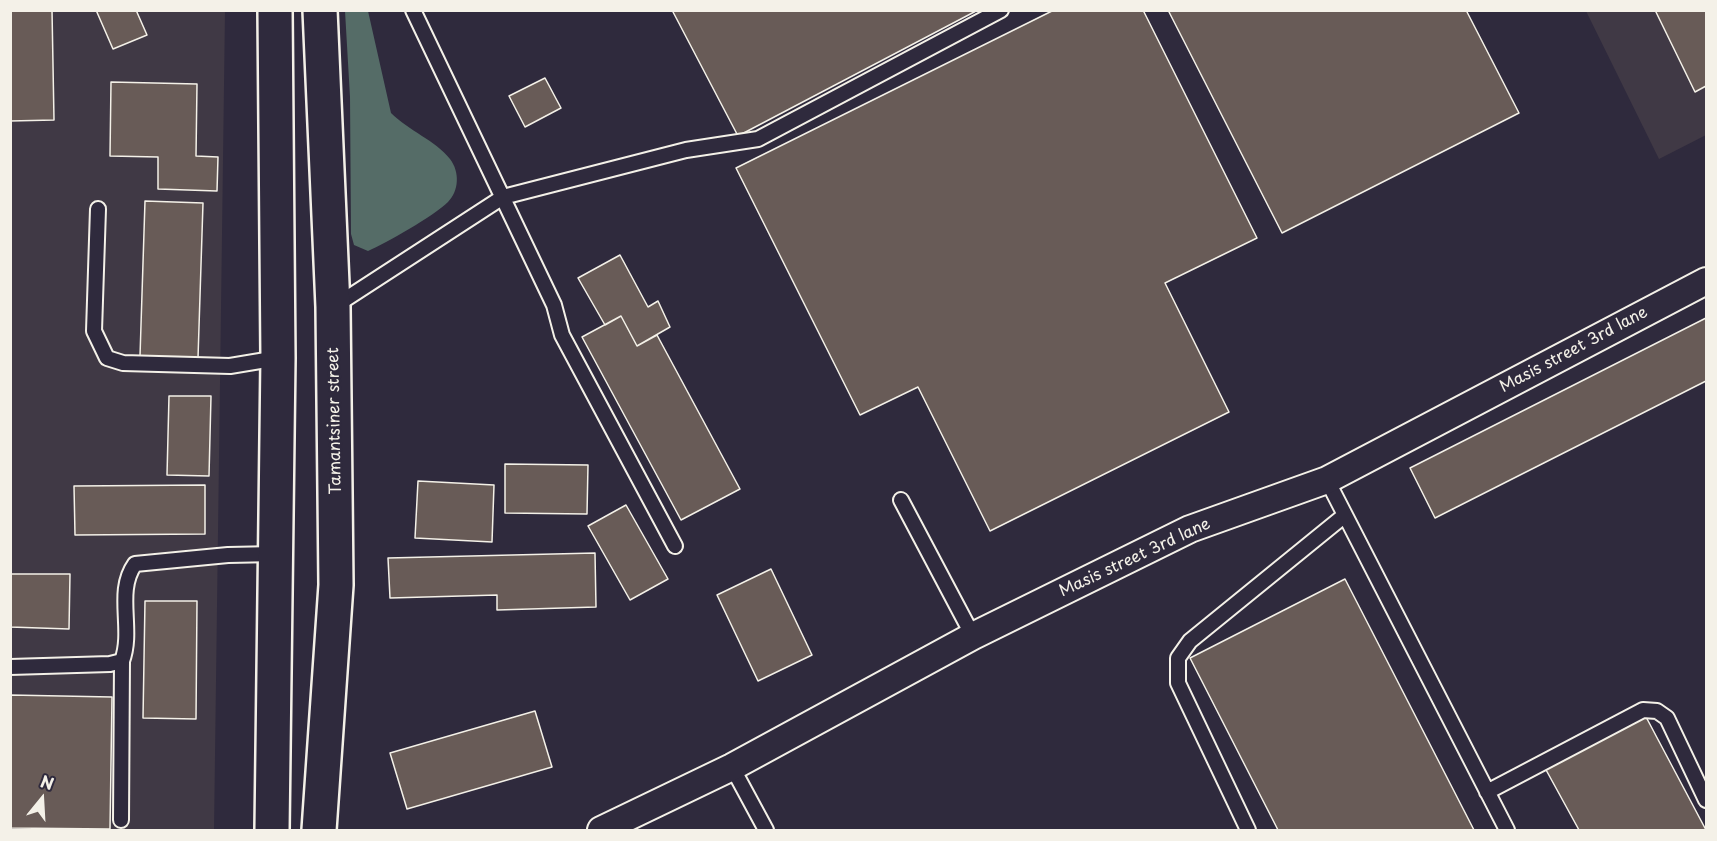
<!DOCTYPE html>
<html>
<head>
<meta charset="utf-8">
<style>
	body { margin:0 }
	#map { position:relative; width:1717px; height:841px; overflow:hidden; background:#2f2a3d; font-family:"Playpen Sans",sans-serif }
	canvas { display:block }
	.frame { position:absolute; inset:0; border:12px solid #f4f1e8; pointer-events:none }
	.north { position:absolute; left:12px; top:769px; width:60px; height:60px; -webkit-text-stroke:4px #2f2a3d; paint-order:stroke; rotate:18deg; font-size:16px; font-weight:700; line-height:24px; text-align:center; color:#f4f1e8 }
	.north::after { content:''; display:block; margin:auto; width:21px; height:27px; background:#f4f1e8; clip-path:polygon(50% 0,100% 100%,50% 72%,0 100%) }
</style>
</head>
<body>
<div id="map">
<canvas width="1717" height="841"></canvas>
<div class="frame"></div>
<div class="north">N</div>
</div>
<script>
const ctx = document.querySelector('canvas').getContext('2d');
ctx.lineJoin = 'round';
function paint(path, color) {
  ctx.fillStyle = color;
  ctx.fill(path, 'evenodd');
}
function stroke(path, color, width, dash) {
  ctx.strokeStyle = color;
  ctx.lineWidth = width;
  ctx.lineCap = dash ? 'butt' : 'round';
  ctx.setLineDash(dash || []);
  ctx.stroke(path);
}
function label(font, color, halo, rows, align = 'center') {
  ctx.font = font + ' "Playpen Sans",sans-serif';
  ctx.lineWidth = 4.5;
  ctx.setLineDash([]);
  ctx.textBaseline = 'middle';
  ctx.strokeStyle = halo;
  ctx.fillStyle = color;
  for (const [text, x, y, turn = 0] of rows) {
    ctx.save();
    ctx.translate(x, y);
    ctx.rotate((+turn || 0) * Math.PI / 180);
    ctx.textAlign = isNaN(turn) ? turn : align;
    if (halo) ctx.strokeText(text, 0, 0);
    ctx.fillText(text, 0, 0);
    ctx.restore();
  }
}
const built = new Path2D(`
	M10 11H225L214 830H11Z
	M1586 11H1706V135L1659 159Z`);
const green = new Path2D(`
	M345 11H368L391 113C409 131 435 140 450 159 460 172 459 191 448 202 434 216 386 243 368 251L354 245 351 234 350 97Z`);
const building = new Path2D(`
	M10 10H52L54 120 10 121Z
	M96 10H136L147 35 113 49Z
	M672 10H978L738 136Z
	M1054 10H1143L1257 238 1165 283 1229 412 990 531 918 387 860 415 736 168Z
	M1168 10H1466L1519 113 1282 233Z
	M1655 10H1706V86L1695 92Z
	M545 78 561 108 525 127 509 96Z
	M111 82 197 84 196 156 218 157 217 191 158 189V157L110 156Z
	M145 201 203 203 198 358 140 356Z
	M620 255 648 307 658 301 670 327 637 346 621 316 605 325 578 278Z
	M621 316 637 346 657 335 740 489 681 520 582 337Z
	M1706 318V381L1435 518 1410 468Z
	M169 396H211L209 476 167 475Z
	M505 464 588 465 587 514 505 513Z
	M418 481 494 485 492 542 415 538Z
	M205 485V534L75 535 74 486Z
	M626 505 668 579 630 600 588 526Z
	M595 553 596 607 497 610V595L390 598 388 558Z
	M771 569 812 655 758 681 717 595Z
	M10 574H70L69 629 10 627Z
	M1345 579 1474 830H1278L1190 658Z
	M145 601H197L196 719 143 718Z
	M10 695 112 697 110 829 10 828Z
	M535 711 552 767 407 809 390 753Z
	M1645 715 1706 830H1579L1545 768Z`);
const service = new Path2D(`
	M413 10 554 305 562 335 675 546
	M98 209 94 331 107 358 123 363 230 366 278 358
	M335 306 503 197 686 150 758 139 1001 10
	M1327 480 1507 830
	M901 500 973 636
	M10 667 110 664 122 661C134 629 115 592 135 564L228 555 275 554
	M732 767 766 830
	M1487 792 1643 710 1657 711 1667 718 1706 800
	M121 820 122 661
	M1248 830 1178 683V658L1190 641 1345 515`);
const minor = new Path2D(`
	M601 830 732 767 973 636 1190 529 1327 480 1706 281`);
const primary = new Path2D(`
	M272 830 278 358 275 10
	M319 830 336 585 333 307 320 10`);
const streetNames = [
	["Masis street 3rd lane",1574,350,-28],
	["Tamantsiner street",335,421,-91],
	["Masis street 3rd lane",1135,558,-25]
];
paint(built, '#403945');
paint(green, '#556c67');
paint(building, '#685b57');
stroke(building, '#f4f1e8', 1.5);
stroke(service, '#f4f1e8', 18);
stroke(minor, '#f4f1e8', 30);
stroke(primary, '#f4f1e8', 38);
stroke(service, '#2f2a3d', 14);
stroke(minor, '#2f2a3d', 26);
stroke(primary, '#2f2a3d', 33);
label('16px', '#f4f1e8', '#2f2a3d', streetNames);
</script>
</body>
</html>
